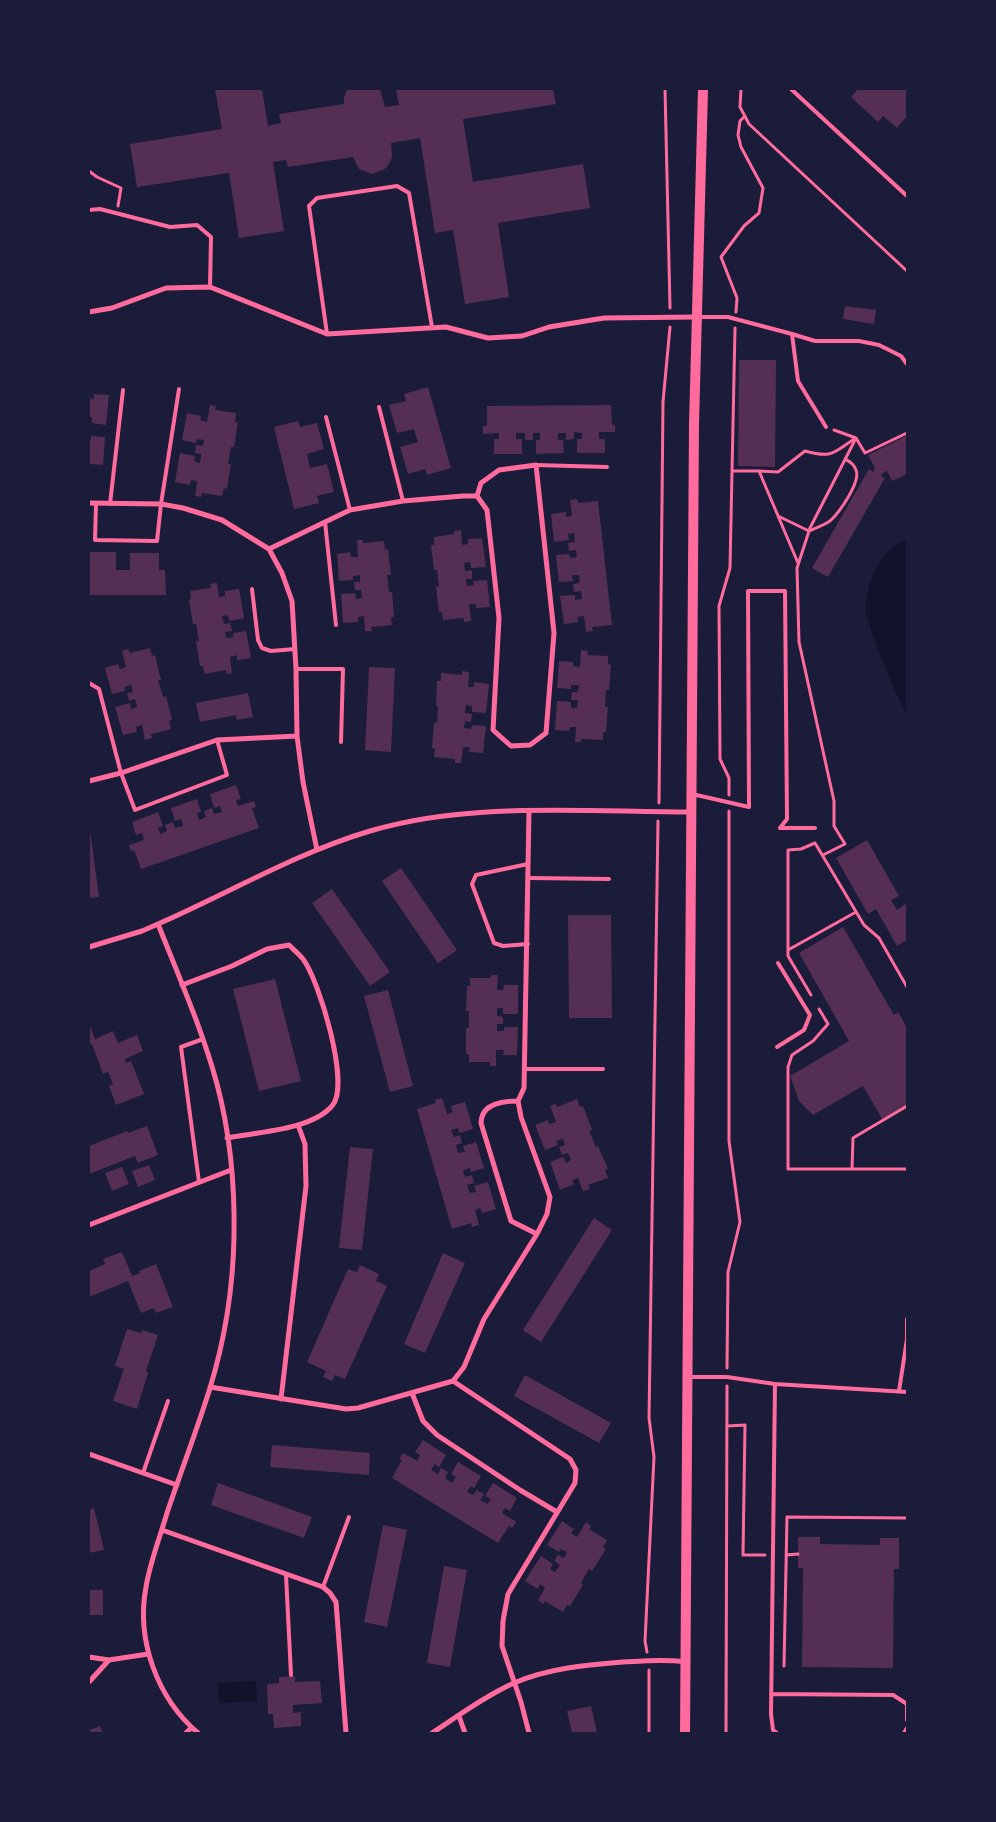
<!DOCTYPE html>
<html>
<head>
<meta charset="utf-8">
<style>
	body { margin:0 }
	#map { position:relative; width:996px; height:1822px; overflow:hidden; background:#1b1b3a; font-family:Raleway,sans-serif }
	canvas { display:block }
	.frame { position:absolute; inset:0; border:90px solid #1b1b3a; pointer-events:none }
</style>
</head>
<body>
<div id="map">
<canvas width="996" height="1822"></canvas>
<div class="frame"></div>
</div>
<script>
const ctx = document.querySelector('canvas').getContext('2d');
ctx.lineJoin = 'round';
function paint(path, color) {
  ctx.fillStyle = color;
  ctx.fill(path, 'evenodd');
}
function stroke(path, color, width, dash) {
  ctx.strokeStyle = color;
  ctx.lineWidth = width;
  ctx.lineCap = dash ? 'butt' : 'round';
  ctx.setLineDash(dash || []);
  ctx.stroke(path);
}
const water = new Path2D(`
	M907 539V715C893 688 881 660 871 630 870 624 866 618 866 612 865 583 880 550 907 539Z
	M256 1681 257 1701 219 1703 218 1683Z`);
const building = new Path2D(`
	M215 89H262L268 126 281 123 279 114 344 104V97L348 89H380L385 107 399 105 396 89H553L556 104 463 119 473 182 583 164 590 208 498 223 509 297 465 304 453 230 435 233 420 138 391 143 392 157 389 164 385 169 372 174 359 169 353 157 288 167 286 160 273 162 284 231 239 238 229 173 137 187 130 144 222 129Z
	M858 89H907V116L897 128 883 116 878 122 851 97Z
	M845 306 876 310 874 324 843 319Z
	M739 360H776L775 467 738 466Z
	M428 387 451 468 427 475 425 469 408 474 400 447 418 442 414 429 397 433 389 405 406 401 404 394Z
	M94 394 109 395 106 425 92 423V417H89V398L94 399Z
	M210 405 216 406 215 410 236 413 235 422H238L234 447H231L228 464H231L227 489 224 488 222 496 202 493 201 497 195 496 197 481 191 480 190 485 175 482 180 453 195 456 194 461 200 463 201 454 195 453 196 445 203 446 204 440 197 439 196 443 182 440 187 413 201 416 200 420 207 422Z
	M611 405 612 425H615V432H599V439H605V453H577V439H582V433L574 432V439L566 440V433H558V440H563L564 453 536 454V440H540V433H533V440H525V433H516V439H522V454H494V439H499V433L483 434V426H487V406Z
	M298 421 300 427 317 423 324 449 307 454 310 468 327 464 334 492 317 496 319 503 294 509 274 427Z
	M91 436 105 437 103 465 89 464V440H91Z
	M906 436 907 474 892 481 887 471 884 472 881 476 885 478 828 577 812 568 869 469 873 472 875 468 868 455Z
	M577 499 578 503 598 501 612 625 592 627 593 631 586 632 584 616 577 617 578 622 564 624 560 596 575 595V600L582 599 581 591 574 592 573 584 580 583 579 575H572L573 581 559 582 556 555 569 554 570 558 577 557 576 550 569 551 568 543 575 542 574 533 568 534 569 540 554 542 551 514 566 512V517L572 516 570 500Z
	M461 530 462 545 468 544V539L482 538 486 567 471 568 470 562 464 563 465 571 472 570V579H466L467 586 474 585 473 581 487 580 490 607 476 608V604H469L471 621 464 622V618L443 620 442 612H439L436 587H439L437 570H434L431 545H434V537L454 534V531Z
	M357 540H363V543L384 541 385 550 388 549 391 575H387L389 592H392L394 617H391L392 625 371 627 372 631H365L364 616 358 617V622L343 623 341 594 355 593 356 599 362 598 361 590H355L354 582H360V575L353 576V580L339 581 337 554 350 552 351 557H358Z
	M89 552H116V570H130V553H159V570H165L166 595H89Z
	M217 583 219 597 225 596V591L239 589 244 618 230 621 228 615 222 616 224 624 230 623 232 631 225 632 226 638 233 637V633L246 631 251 658 237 660V655L230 657 232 673 226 674V670L205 674 203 666H200L196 641H199L196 624H193L189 600 191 599 190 591 211 588 210 584Z
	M150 648 152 656 155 655 161 680H158L163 697 166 696 172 720 169 721 171 729 151 734 152 738 145 740 142 725 136 727 137 732 123 735 115 707 130 703 131 709 137 707 135 699 129 701 127 693 133 692 131 685 124 687 125 691 112 694 105 668 118 664 120 669 126 667 122 651 128 649 130 653Z
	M581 650 588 651 587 655 608 656V664L611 665 609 690H606L605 707H608L606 732H603V740L581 739V742H575L576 727H570L569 731 555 730 557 701 571 702V708H577L578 700H571L572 692H578L579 685H571V689L557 688 559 661 573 662V666L580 667Z
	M369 667 395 668 391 752 365 750Z
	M462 671 469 672 468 687H474V682L489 684 486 713 472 712V706L466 705 465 713 472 714 471 722 465 721 464 728 471 729 472 725 486 726 483 753 469 752 470 747H463L461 763H455V759L434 757 435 749 432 748 434 723H437L438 706H436L437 681H441V673L462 675Z
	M248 693 253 717 237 720 236 715 200 722 196 703Z
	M236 785 241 799 236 800 238 806 254 801 256 807 252 808 259 828 141 869 134 850 131 851 129 845 144 840 142 833 136 835 132 822 158 812 163 826 158 828 160 834 167 831 165 825 173 822 175 828 183 826 181 819 175 821 171 808 197 799 201 812 197 813 199 820 206 817 204 811 212 808 214 814 222 812 220 806 214 808 210 794Z
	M89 823 99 897 89 898Z
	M867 840 899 896 891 900 897 910 907 903V945L905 941 897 946 876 909 868 914 836 858Z
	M401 868 457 950 438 963 382 881Z
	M332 889 390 972 370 986 312 903Z
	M568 915H611L612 1018H569Z
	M843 927 894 1015 898 1012 907 1028V1105L882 1119 863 1086 813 1115 799 1101 790 1076 849 1041 799 953Z
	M491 975H498L497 990H503L504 985H518V1014H503V1008H497V1016L503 1017V1024H497V1031H504V1027H518L517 1055H503L504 1050H496V1066H490V1062H469V1054H466V1028H469V1011H466L467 986H470V978H491Z
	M275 979 301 1081 259 1091 233 989Z
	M388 990 413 1086 390 1092 364 996Z
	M89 1023 95 1039 113 1031 118 1043 137 1035 143 1051 125 1059 126 1063 131 1061 144 1094 116 1105 109 1086 113 1084 108 1072 103 1074 92 1044 89 1045Z
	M442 1098 447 1114 453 1112 451 1106 465 1102 473 1129 459 1133 458 1128 451 1130 454 1137 460 1135 462 1143 456 1145 458 1153 465 1152 463 1146 476 1142 484 1168 471 1172 470 1168 463 1170 465 1177 472 1175 474 1183 467 1185 470 1193 476 1192 474 1186 488 1182 496 1209 482 1213 480 1208 475 1210 479 1225 472 1227 471 1223 452 1229 417 1109 436 1103 435 1100Z
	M577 1099 580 1107 583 1106 592 1130 589 1131 596 1147 598 1146 608 1169 605 1170 608 1178 588 1185 590 1189 583 1191 578 1178 572 1180 574 1184 560 1190 550 1162 563 1157 566 1163 571 1160 568 1153 562 1155 559 1147 565 1145 563 1139 556 1141 558 1145 545 1150 535 1125 548 1120 549 1124 556 1122 550 1106 556 1104 557 1107Z
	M147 1126 158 1155 138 1163 135 1156 89 1174V1146L127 1131 128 1133Z
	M350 1147 373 1149 362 1250 339 1248Z
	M149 1165 155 1180 138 1187 132 1171Z
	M122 1167 129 1184 112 1191 105 1173Z
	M594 1218 612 1230 541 1342 523 1330Z
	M122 1252 132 1276 140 1273 139 1271 156 1264 173 1307 156 1313 154 1308 141 1313 128 1281 89 1297V1271L105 1264 103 1259Z
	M443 1253 465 1263 425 1353 404 1344Z
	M360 1265 379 1274 376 1281 387 1286 345 1379 335 1375 332 1381 323 1377 326 1371 307 1362 348 1269 357 1272Z
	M127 1329 141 1333 142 1330 158 1335 146 1371 148 1373 137 1409 113 1401 124 1369 115 1366Z
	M525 1375 611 1423 599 1443 514 1396Z
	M423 1440 446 1455 439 1467 435 1464 431 1470 438 1474 441 1468 448 1472 445 1478 452 1483 456 1477 451 1474 458 1462 481 1476 474 1488 471 1486 467 1492 473 1495 477 1490 484 1494 480 1500 487 1504 491 1499 485 1496 493 1483 517 1498 510 1511 505 1508 502 1513 516 1522 512 1528 509 1526 498 1543 392 1478 402 1460 399 1459 403 1453 417 1461 420 1455 415 1452Z
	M272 1445 370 1453 369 1475 270 1467Z
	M218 1483 312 1517 304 1538 211 1505Z
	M94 1508 104 1550 89 1553V1510Z
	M562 1521 574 1529 571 1533 577 1537 586 1522 591 1526 589 1529 607 1540 603 1547 606 1549 592 1571 589 1569 581 1583 583 1585 570 1606 567 1605 563 1612 545 1601 543 1604 538 1600 545 1588 540 1584 538 1589 525 1581 541 1556 553 1564 550 1569 555 1572 560 1565 554 1561 558 1555 564 1558 567 1552 561 1549 559 1552 547 1545Z
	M383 1525 407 1530 387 1627 364 1622Z
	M798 1537H820V1544L880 1545V1538H899V1569H894L893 1668 802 1667 803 1568H798Z
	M444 1566 467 1570 450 1667 427 1663Z
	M89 1590H103V1615H89Z
	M295 1676V1682L320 1681 322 1703 293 1705V1713L301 1712V1726L274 1728 273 1714H268L267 1684 279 1683V1677Z
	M591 1706 597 1733H572L567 1711Z
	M100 1726 103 1733H89V1730Z`);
const path = new Path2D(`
	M665 89 670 308
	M741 89 740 107 749 124 907 271
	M89 171 97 177 121 188 118 206
	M736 312 737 298 721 257 744 226 759 213 763 188 741 147 738 135 740 121 744 117
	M732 471H759L798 563
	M759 471 778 472 805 451C834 459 833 452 856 438L865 453 907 433
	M778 516 809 531C816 528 824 525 830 521 839 513 861 482 856 470 854 464 850 462 845 459
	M729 795V778L720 759 719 606 730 568 735 328
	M659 803 663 402 670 327
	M823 855 845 844 834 826V801L799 642 797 568 810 528 856 438 834 430
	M788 950 856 912
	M811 995 788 956V850L801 849 815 843 864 925 879 938 907 987
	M819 1009 828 1024 813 1041 792 1055 788 1067V1169H907
	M852 1169 853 1138 907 1106
	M727 1368 728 1272 740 1222 729 1141V811
	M727 1426 745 1425 743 1555H765
	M786 1555 798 1554
	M647 1652 645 1641 654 1457 649 1418 658 821
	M784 1666 787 1517 907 1518
	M649 1670V1733
	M726 1733 727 1386`);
const service = new Path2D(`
	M791 89 907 196
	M89 210 100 209 170 227 197 225 211 237 210 287
	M699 317H728L792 334 798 381 826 427
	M327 334 309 206 317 198 397 186 409 193 432 327
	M792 334 815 341H859L879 345 901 356 907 364
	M379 407 403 501
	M326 417 350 510
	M536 465 607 467
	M96 503 95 540 157 541 161 504 179 389
	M110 504 123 390
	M325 522 336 625
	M252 589 258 640 262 648 271 651 295 649
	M296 669H343L341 742
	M89 683 99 689 121 773 135 810 227 775 217 740
	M692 794 749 807 748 591H785L787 819 780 828
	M780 828H815
	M528 878 609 879
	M528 944 503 946 494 943 472 884 476 875 528 864
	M777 1047 804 1030 810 1015 778 963
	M525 1069H603
	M199 1182 181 1047 203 1039
	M689 1377H727L775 1384 907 1392
	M775 1384 771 1714 773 1730 777 1733
	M899 1391 907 1339V1319
	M143 1473 168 1401
	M286 1575 291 1675
	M323 1587 349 1517
	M771 1694 893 1695 907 1704V1720
	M904 1733 907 1728`);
const minor = new Path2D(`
	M89 312 112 308 166 288 210 287 327 334 446 327 488 338 522 336 549 327 604 318 696 317
	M89 503 161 504 183 508 222 520 269 549 282 573 292 601 296 669 297 736 303 782 317 850
	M269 549 350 510 403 501 463 496H477L487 510 499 618 493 730 511 746 530 745 546 733 554 633 536 465 499 470 481 483 477 496
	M89 781 121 773 217 740 297 736
	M158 924C179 977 202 1029 217 1084 230 1133 235 1186 234 1237 233 1287 225 1339 210 1388 197 1430 181 1471 167 1513 160 1537 150 1562 146 1587 136 1640 157 1698 198 1733
	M89 947 142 931 158 924C229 893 296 853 370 831 470 801 587 812 691 812
	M182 985 232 966 267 949 289 945C294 950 299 954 303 959 319 980 351 1085 332 1106 311 1130 258 1132 227 1138
	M518 1101C502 1101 481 1104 481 1123L511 1221 537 1234
	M89 1225 231 1170
	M453 1381 464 1367 484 1319 537 1234 547 1214 550 1197 521 1117 518 1101 524 1088 529 811
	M453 1381 570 1459 576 1470 575 1483 508 1594 503 1621 502 1646 521 1702 529 1733
	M210 1387 346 1409 358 1408 453 1381
	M412 1393 423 1421 437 1435 520 1490 557 1512
	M281 1399 306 1186 305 1144 298 1125
	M89 1454 177 1485
	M162 1530 323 1587 330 1593 336 1602 346 1733
	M89 1657 109 1660
	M89 1682 109 1660 148 1654
	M459 1716 465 1733
	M186 1733 191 1728
	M432 1733C458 1716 485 1696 514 1683 549 1668 586 1665 623 1662 644 1661 664 1659 685 1662`);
const secondary = new Path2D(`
	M685 1733 694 424 703 89`);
paint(water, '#12122b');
paint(building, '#542f53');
stroke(path, '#ff6b9d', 3);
stroke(service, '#ff6b9d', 4);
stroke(minor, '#ff6b9d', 5);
stroke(secondary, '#ff6b9d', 10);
</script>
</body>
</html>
